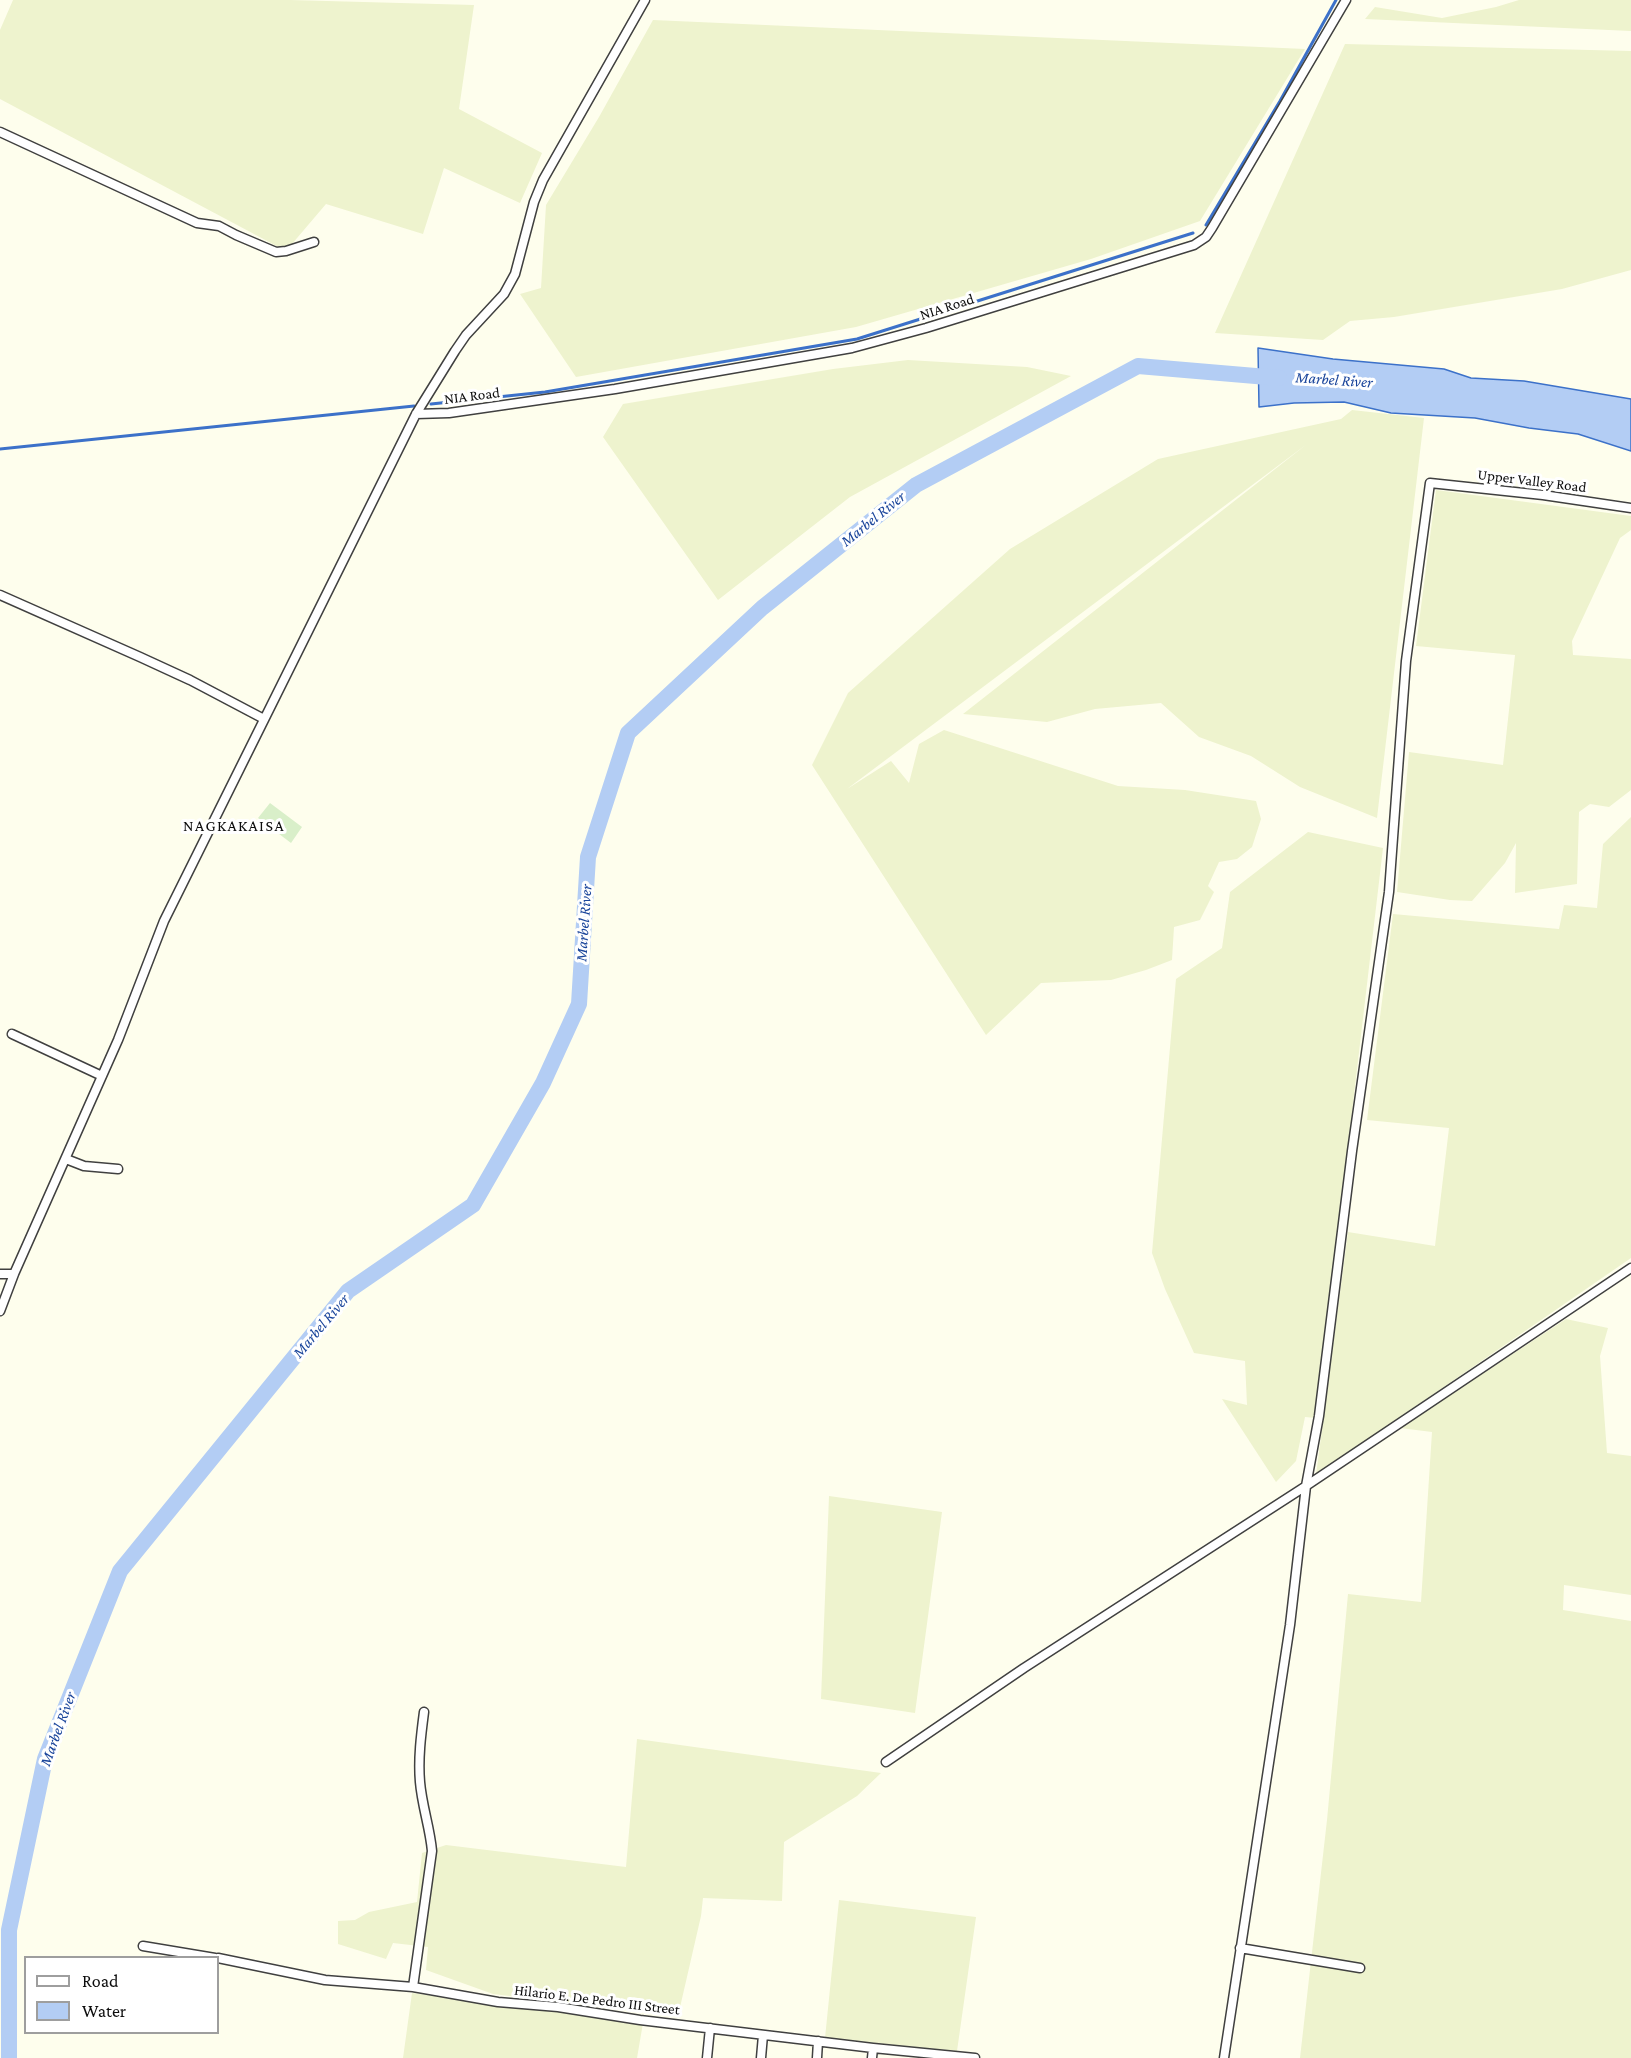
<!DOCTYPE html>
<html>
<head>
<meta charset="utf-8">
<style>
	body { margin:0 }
	#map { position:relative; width:1631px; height:2058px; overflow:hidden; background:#fefeed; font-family:"Crimson Pro",serif }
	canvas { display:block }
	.legend { position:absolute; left:24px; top:1956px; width:195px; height:78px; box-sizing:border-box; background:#fff; border:2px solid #9e9e9e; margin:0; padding:8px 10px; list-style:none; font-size:18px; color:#0d0d0d }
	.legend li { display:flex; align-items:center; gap:12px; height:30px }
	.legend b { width:30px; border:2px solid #9e9e9e }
</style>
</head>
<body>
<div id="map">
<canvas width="1631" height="2058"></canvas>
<ul class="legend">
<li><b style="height:8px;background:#fff"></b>Road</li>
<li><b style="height:16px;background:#b3cdf4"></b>Water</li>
</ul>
</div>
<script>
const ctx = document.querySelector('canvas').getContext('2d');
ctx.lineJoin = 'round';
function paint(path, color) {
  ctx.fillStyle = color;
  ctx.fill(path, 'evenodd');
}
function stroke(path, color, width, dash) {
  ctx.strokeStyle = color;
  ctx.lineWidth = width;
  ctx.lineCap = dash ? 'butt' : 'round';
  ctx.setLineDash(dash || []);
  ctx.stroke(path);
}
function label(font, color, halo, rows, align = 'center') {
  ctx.font = font + ' "Crimson Pro",serif';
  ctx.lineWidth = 6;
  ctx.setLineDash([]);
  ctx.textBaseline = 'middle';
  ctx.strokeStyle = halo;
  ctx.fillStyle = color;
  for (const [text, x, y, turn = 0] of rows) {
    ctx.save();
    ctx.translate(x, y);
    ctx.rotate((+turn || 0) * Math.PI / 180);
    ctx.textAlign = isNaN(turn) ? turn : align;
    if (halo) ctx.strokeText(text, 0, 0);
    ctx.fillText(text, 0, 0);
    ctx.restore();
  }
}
const farmland = new Path2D(`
	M13 0H290L474 5 459 109 542 153 520 203 444 168 423 234 326 204 286 251 0 99V30Z
	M1519 0H1631V31L1365 19 1375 7 1442 18 1496 7Z
	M653 20 1305 49 1200 221 1091 259 856 327 576 377 520 294 541 288 546 205 599 117Z
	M1345 44 1631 51V270L1562 289 1394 317 1350 321 1323 340 1215 333Z
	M908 360 1027 367 1071 376 850 497 718 600 603 437 623 404 833 369Z
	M1352 410 1424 418 1377 818 1300 787 1251 756 1199 737 1161 703 1095 709 1047 722 963 714 1307 444 847 789 891 761 909 783 919 744 944 730 1118 786 1185 790 1256 801 1261 819 1252 847 1237 859 1219 862 1208 886 1214 892 1200 920 1174 927 1172 960 1146 970 1111 980 1041 983 986 1035 812 765 848 693 1010 549 1158 459 1341 419Z
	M1436 490 1631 516V530L1620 538 1572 641 1573 655 1631 659V790L1609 807 1590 804 1579 812 1577 884 1515 893 1516 843 1505 863 1472 901 1450 900 1397 892 1409 752 1503 765 1515 655 1416 646Z
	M1631 817V1258L1316 1475 1348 1232 1435 1246 1449 1128 1367 1120 1393 914 1559 929 1564 905 1597 908 1603 844Z
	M1308 832 1383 848 1316 1418 1305 1417 1296 1461 1276 1482 1222 1399 1247 1405 1245 1361 1194 1353 1165 1289 1152 1253 1176 979 1222 948 1230 892Z
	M1566 1319 1608 1328 1600 1356 1607 1453 1631 1456V1595L1564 1585 1563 1610 1631 1621V2058H1300L1327 1820 1348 1594 1421 1602 1432 1432 1400 1428Z
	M829 1496 942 1512 915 1713 821 1699Z
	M637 1739 881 1773 857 1796 784 1842 782 1901 703 1898 701 1916 678 2016 493 1994 426 1970 428 1947 393 1943 386 1959 338 1944V1921L355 1920 369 1912 417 1902 422 1853 446 1845 626 1867Z
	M839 1900 976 1917 957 2051 825 2038Z
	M412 1993 643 2023 637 2058H403Z`);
const pitch = new Path2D(`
	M270 803 302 827 291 843 258 818Z`);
const water = new Path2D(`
	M1258 348 1333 359 1444 369 1471 378 1524 381 1631 399V451L1578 434 1529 428 1475 418 1391 413 1344 402 1294 403 1259 407Z`);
const stream = new Path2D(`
	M1206 225 1280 101 1336 0
	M431 404 545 392 857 339 1193 233
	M0 449 414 406`);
const river = new Path2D(`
	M9 2058V1930L45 1759 120 1571 348 1291 473 1205 543 1083 579 1004 588 857 628 733 762 608 916 485 1138 366 1279 378`);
const minor = new Path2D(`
	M0 132 197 223 219 226 236 235 276 252 286 251 314 242
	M416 414 449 413 615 389 852 348 926 328 1194 245 1206 237 1212 228 1346 0
	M0 595 140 657 190 680 264 719
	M12 1034 102 1076
	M66 1159 84 1166 118 1169
	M0 1274H14
	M0 1311 14 1274 118 1040 164 921 416 414 455 351 466 335 504 294 515 274 534 202 543 180 645 0
	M886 1762 1024 1668 1306 1486 1631 1268
	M143 1946 215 1958
	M1240 1948 1360 1968
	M218 1958 325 1980 413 1987 498 2002 558 2007 640 2020 873 2048 975 2058
	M413 1987 432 1851C430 1828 422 1806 420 1782 418 1759 421 1735 424 1712
	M707 2058 710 2028
	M761 2058 763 2035
	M817 2058 818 2041
	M872 2058 873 2048
	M1224 2058 1290 1625 1306 1486 1319 1416 1352 1151 1389 892 1406 661 1430 483 1543 495 1631 508`);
const streetNames = [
	["NIA Road",947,307,-18],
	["NIA Road",472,396,-7],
	["Upper Valley Road",1532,481,7],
	["Hilario E. De Pedro III Street",597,2000,7]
];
const waterNames = [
	["Marbel River",1334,380,4],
	["Marbel River",873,519,-39],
	["Marbel River",584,923,-86],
	["Marbel River",321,1326,-50],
	["Marbel River",58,1729,-70]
];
const neighbourhoodNames = [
	["NAGKAKAISA",234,826]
];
paint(farmland, '#eef3ce');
paint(pitch, '#d9efc9');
paint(water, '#b3cdf4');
stroke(water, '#3c71c9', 1.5);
stroke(stream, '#3c71c9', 3);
stroke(river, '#b3cdf4', 16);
stroke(minor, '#404040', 11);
stroke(minor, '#fff', 8);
label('15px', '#0d0d0d', '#fff', streetNames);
label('italic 16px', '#1a459b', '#fff', waterNames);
ctx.letterSpacing = '1.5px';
label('16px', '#0d0d0d', '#fff', neighbourhoodNames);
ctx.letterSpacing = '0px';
</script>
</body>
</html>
